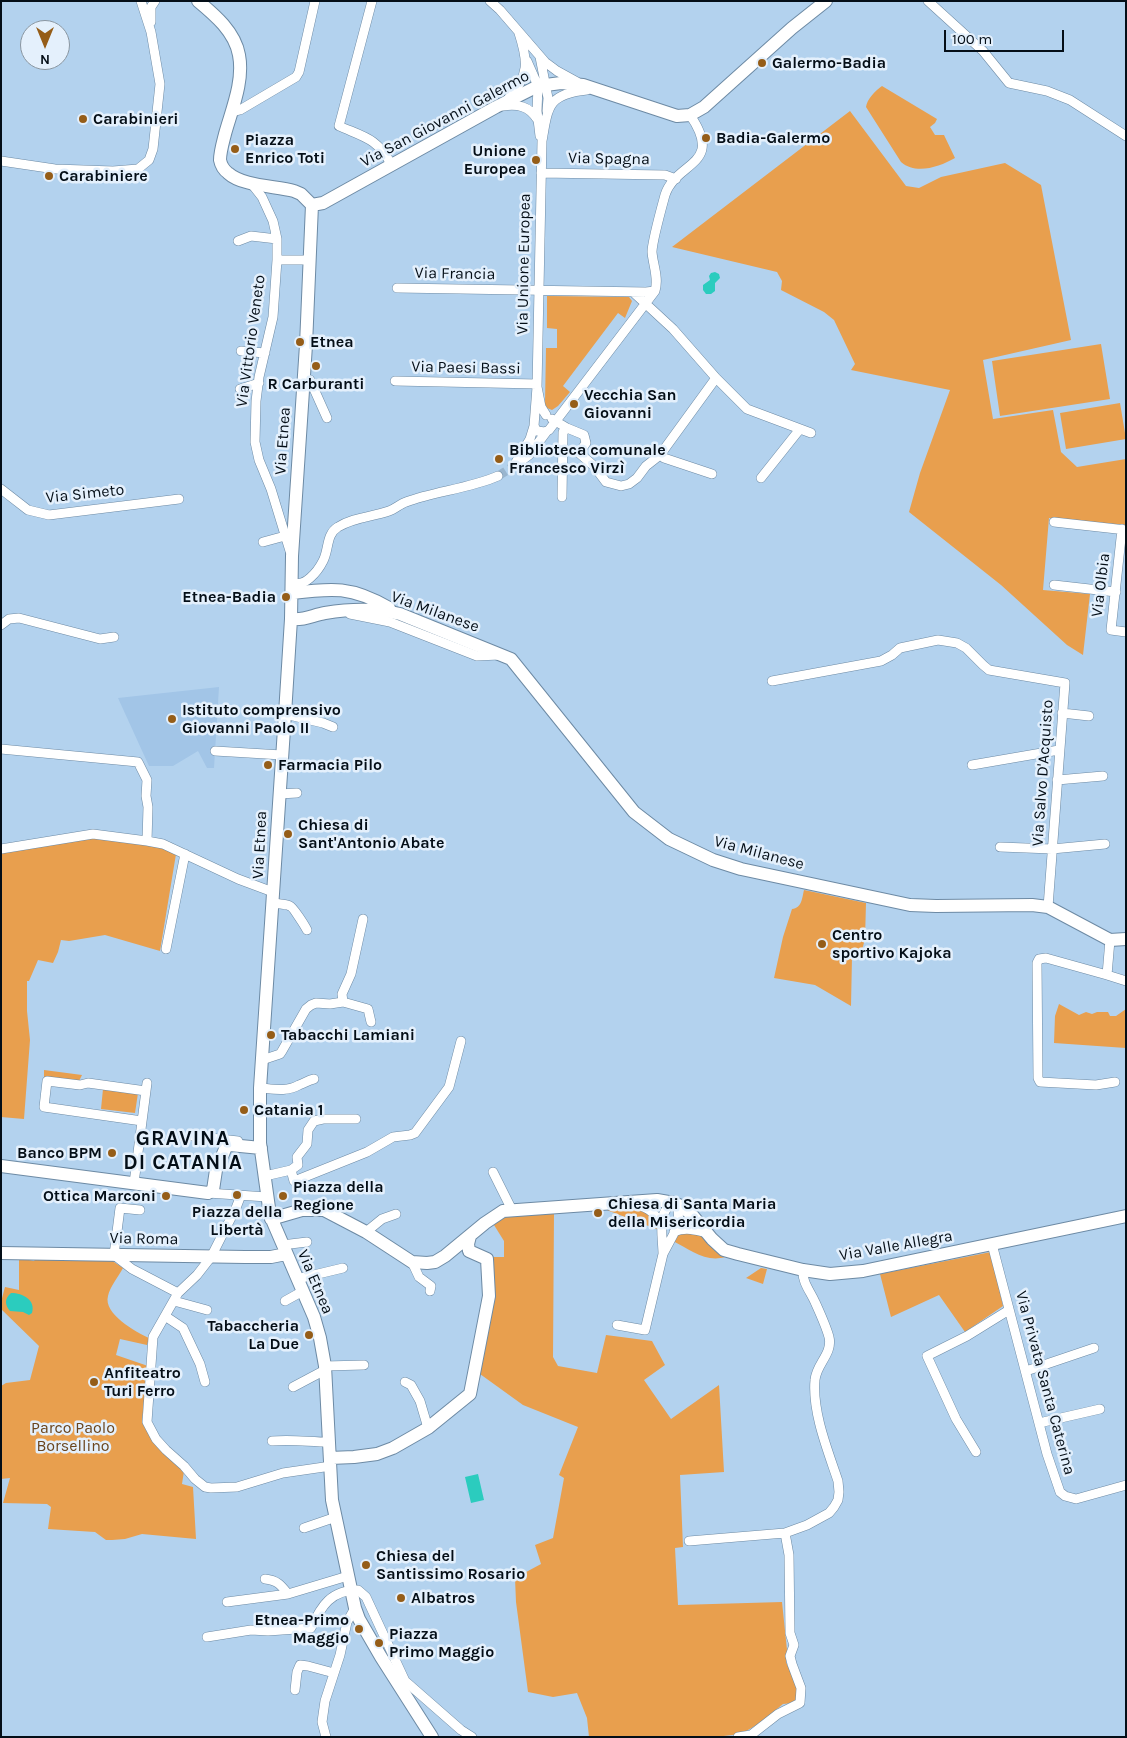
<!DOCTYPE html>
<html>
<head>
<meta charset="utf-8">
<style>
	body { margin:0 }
	#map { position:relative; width:1127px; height:1738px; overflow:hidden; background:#b3d2ee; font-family:Karla,sans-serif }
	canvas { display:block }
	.frame { position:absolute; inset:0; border:2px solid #040e17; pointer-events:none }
	.north { position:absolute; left:20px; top:20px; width:50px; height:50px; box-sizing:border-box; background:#e4f0fc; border:1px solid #8a96a0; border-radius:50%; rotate:180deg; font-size:14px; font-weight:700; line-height:20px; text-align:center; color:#040e17 }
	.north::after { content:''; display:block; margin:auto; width:18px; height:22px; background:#955d18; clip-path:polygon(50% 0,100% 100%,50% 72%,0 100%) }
	.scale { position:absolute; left:944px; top:30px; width:120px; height:22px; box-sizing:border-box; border:2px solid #040e17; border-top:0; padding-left:6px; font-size:15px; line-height:18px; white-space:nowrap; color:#040e17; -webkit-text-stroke:4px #e4f0fc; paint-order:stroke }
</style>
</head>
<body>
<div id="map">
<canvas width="1127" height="1738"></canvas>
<div class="frame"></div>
<div class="north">N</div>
<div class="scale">100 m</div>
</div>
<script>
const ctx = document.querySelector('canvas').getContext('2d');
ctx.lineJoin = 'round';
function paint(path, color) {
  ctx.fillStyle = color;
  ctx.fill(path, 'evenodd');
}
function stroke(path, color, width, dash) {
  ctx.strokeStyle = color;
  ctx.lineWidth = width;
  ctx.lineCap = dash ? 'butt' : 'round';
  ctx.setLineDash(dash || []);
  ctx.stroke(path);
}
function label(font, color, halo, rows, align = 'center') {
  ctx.font = font + ' Karla,sans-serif';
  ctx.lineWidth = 5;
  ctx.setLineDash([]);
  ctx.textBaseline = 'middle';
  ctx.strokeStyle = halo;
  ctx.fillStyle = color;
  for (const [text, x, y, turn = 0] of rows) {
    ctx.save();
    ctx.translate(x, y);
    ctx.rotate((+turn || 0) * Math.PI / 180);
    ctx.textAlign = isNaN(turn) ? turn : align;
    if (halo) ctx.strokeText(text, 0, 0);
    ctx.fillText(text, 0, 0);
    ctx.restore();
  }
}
const built = new Path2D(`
	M219 687 214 768H207L198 751 173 766H149L118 698Z`);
const green = new Path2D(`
	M882 86 937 119 935 123 930 127 935 135H944L955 158C939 167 916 175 901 162L866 107C867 99 875 91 882 86Z
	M850 111 906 186 919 188 941 177 1005 163 1041 185 1071 340 983 360 993 419 1053 410 1061 452 1077 467 1126 459V525L1049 518 1043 590 1090 594 1083 655 1067 645 1001 585 909 512 920 473 950 390 851 370 855 364 834 320 824 312 781 290 782 281 777 272 672 247Z
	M547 296 629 297 632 301 625 318 618 313 563 386 570 392 558 406 552 410 547 408 545 404 546 348H557V329L547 328Z
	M1101 344 1110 399 1000 416 992 361Z
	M1120 403 1126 439 1066 449 1060 413Z
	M93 838 160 846 176 854 160 951 105 935 69 941 61 940 58 952 53 963 38 960 29 981H27V1011L30 1040 24 1119 1 1117V853Z
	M804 890 866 903 865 939 862 950 852 957 851 1006 815 985 774 978 783 937 792 909C802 908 802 898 804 890Z
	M1059 1004 1079 1015 1086 1012 1092 1014 1097 1012H1108L1110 1016H1116L1126 1009V1048L1054 1043 1055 1016Z
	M44 1070 82 1075 79 1081 44 1077Z
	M103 1089 138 1093 135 1113 101 1109Z
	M629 1208C647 1212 650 1213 659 1230L604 1209Z
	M554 1213 553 1357 558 1366 597 1373 606 1335 652 1341 665 1365 644 1380 671 1419 719 1385 724 1472 680 1475 683 1547 675 1548 678 1605 782 1602 787 1650 786 1662 795 1681 798 1698 793 1703 783 1704 760 1723 741 1734 715 1737H589L587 1718 577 1693 553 1697 528 1692 516 1602 515 1578 541 1564 535 1545 553 1538 564 1478 559 1475 578 1427 523 1405 480 1374 493 1299V1257H504V1241L494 1225C508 1210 536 1214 554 1213Z
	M684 1232 701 1236 714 1250 725 1257C706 1263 689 1249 673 1241L679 1234Z
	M991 1252 1003 1306 965 1332 939 1295 891 1317 880 1274Z
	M19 1257H27L29 1260 34 1261 37 1257 108 1258 123 1268C118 1277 110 1287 108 1296 103 1314 136 1332 149 1338L147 1345 120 1339 116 1355 148 1366 145 1374 147 1375 146 1383 143 1385 142 1389 145 1391 142 1422 152 1440 184 1471 182 1484 193 1487 196 1539 142 1534 125 1539 112 1540H106L95 1532 48 1529 51 1507 47 1504 3 1503 10 1478 1 1479V1386L6 1383 30 1380 39 1346 1 1309V1302L5 1287 19 1290Z
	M761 1268 767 1269 763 1284 746 1278Z`);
const water = new Path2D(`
	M715 272 719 274 720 278 715 283V291L711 294H706L703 290V285L710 280 709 276 711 273Z
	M11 1293C23 1293 36 1300 32 1313L29 1315 23 1312 10 1311C5 1305 4 1299 11 1293Z
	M478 1474 484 1500 471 1503 465 1477Z`);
const streetTunnel = new Path2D(`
	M498 476 514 466`);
const street = new Path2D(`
	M372 1 339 126C364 137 377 138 391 164
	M490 1 500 10 545 62 557 71 577 82
	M928 1 983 51 1009 83 1047 91 1070 100 1126 136
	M151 22V7L155 1
	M540 57 548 98 547 111
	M527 61 538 86 537 111 540 136
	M508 99C530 75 528 61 519 33
	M503 106C518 104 529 106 537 119
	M232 112 240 110 296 77 299 72 315 1
	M1 161 55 169 113 171 138 169 149 160 153 149 160 84 151 32 141 1
	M541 173 665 175 676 179
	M251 183 262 197 273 221 277 239V260L273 317 259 377 256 401 255 442 259 460 271 489 290 551
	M238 241 251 236 277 239
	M277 260H310
	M397 288 646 292 655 291
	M633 292 673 329 716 378 747 409 811 433
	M241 351 265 353
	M303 380H310L327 418
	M395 381 537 384
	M537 387 534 426 537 431 545 432 549 430 655 291C659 278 653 265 652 252 652 242 662 206 665 195 676 161 725 166 690 115
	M240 389 259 383
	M546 415 541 407 537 387 542 141C548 106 548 94 587 90
	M552 419 567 428 584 435 586 443 579 453 594 466 606 482 621 486 629 484 637 478 646 466 660 455 716 378
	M660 455 664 458 712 474
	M516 462 530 439 534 426
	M514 466 529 455 547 431
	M761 478 800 429
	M1 489 28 510 49 515 179 499
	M562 497 563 432 567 428
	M1054 522 1126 530
	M1122 529 1111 630 1126 632
	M263 542 285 536
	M292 582C304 589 318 571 323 561 329 550 326 534 338 527 354 517 372 517 389 511 395 509 400 504 406 502 435 491 468 489 498 476
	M1054 585 1116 592
	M350 614 390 622 477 656 499 655
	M1 625 9 619 19 618 100 639 114 637
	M772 681 881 661 892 655 900 648 938 640 957 643 966 648 983 665 989 670 1065 683 1048 907
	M1062 713 1089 716
	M285 714 323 723 333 727
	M1 749 138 762 147 780 146 796 148 807 147 841
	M215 751 282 755
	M972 765 1059 750
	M1057 780 1103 776
	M279 794 297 793
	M1000 847 1052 849 1105 844
	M1 849 93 834 147 841 163 844 238 879 273 892
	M273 903C278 904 285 904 290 906 293 907 305 926 307 930
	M1110 940 1107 975 1046 958 1039 959 1037 963 1038 1078 1040 1082 1096 1085 1115 1082
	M166 949 185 854
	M1107 975 1126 981
	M343 1002 342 994 351 974 363 919
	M262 1060 280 1054 282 1051 306 1009 311 1005 316 1003 330 1004 343 1002 368 1009 371 1022
	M260 1088C273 1089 287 1092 299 1085 305 1083 308 1080 314 1079
	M142 1121 44 1107 47 1081 80 1085 88 1083 146 1091
	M192 1136 238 1141
	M291 1170 294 1181 297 1180 367 1152 393 1137 410 1135 415 1133 449 1087 461 1041
	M493 1172 512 1210
	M265 1176 291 1170 298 1165 297 1157 307 1144 308 1130 314 1121 323 1119H356
	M134 1183 147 1083
	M208 1193 267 1197
	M241 1195 236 1208 211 1257 197 1275 178 1293 153 1337 147 1422 156 1439 166 1450 184 1466 195 1479 205 1487 211 1488 237 1487 283 1473 331 1466
	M635 1204C649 1208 656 1213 662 1227
	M140 1210 120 1208 114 1255 132 1269 178 1293
	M366 1232 382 1219 396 1214
	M674 1232C685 1227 696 1230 707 1233
	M992 1244 1047 1454 1060 1492 1065 1496 1076 1499 1126 1485
	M282 1245 307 1242
	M412 1262 419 1277 431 1286 430 1291
	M297 1279 343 1268
	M174 1301 207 1310
	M285 1301 303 1291
	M165 1316 183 1328 200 1364 205 1382
	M617 1325 645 1330 663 1254 679 1224 678 1210 674 1203C656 1210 663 1238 663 1254
	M325 1366 364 1365
	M1026 1371 1094 1348
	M405 1382 411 1385 420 1401 428 1428
	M293 1387 325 1370
	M1039 1423 1100 1409
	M272 1441C292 1439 310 1442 329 1442
	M976 1452 956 1419 927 1356 967 1336 1009 1310
	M304 1528 336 1517
	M689 1541 785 1533 807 1525 829 1513 834 1507 838 1500 839 1492 838 1481C828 1451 812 1412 815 1380 816 1364 833 1354 829 1337 826 1326 820 1313 815 1302 810 1291 802 1282 803 1270
	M265 1579C277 1580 281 1585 288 1594
	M227 1602 288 1594 348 1576
	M207 1637 251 1630 268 1631 311 1628C321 1606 331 1590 358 1590L366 1597 405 1681 461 1730 472 1737
	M295 1690 297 1672 300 1665 308 1666 334 1673
	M326 1737 322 1722 325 1701 340 1655 347 1622 355 1608
	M738 1737 751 1735 778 1714 800 1703 801 1688 792 1664 790 1656 794 1645 790 1633 789 1555 785 1533`);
const secondary = new Path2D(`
	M198 1C215 15 235 32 239 55 244 81 232 109 225 134 223 142 220 152 220 160 221 165 224 170 228 173 242 186 275 186 294 191L301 194 312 205 306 345 292 556 291 619 285 714 260 1088V1143L270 1215 314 1317 320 1338 325 1366 332 1500 355 1608 359 1619 381 1657 432 1737
	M312 205 323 203 496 107 538 86 561 83 583 85 677 116 690 115 704 107 792 28 826 1
	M292 593C332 588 352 586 389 608
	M291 619C304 621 313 615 325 613 350 609 375 608 400 614L511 659 634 812 669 839 713 860 741 869 910 905 936 906 1032 905 1048 907 1110 940 1126 939
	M1 1166 208 1193 213 1190 216 1170 226 1147 230 1145 261 1148
	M271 1219 302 1210H324L366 1232 412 1262 427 1263 435 1262 445 1256 485 1223 503 1211 657 1200 674 1203 681 1206 693 1216 712 1239 724 1250 738 1254 803 1270 830 1274 863 1271 1126 1216
	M1 1253 245 1257H271L286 1254
	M330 1458 354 1457 377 1454 393 1448 428 1428 470 1394 489 1296 487 1259 469 1251 468 1244 470 1236`);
const markers = [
	[762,63,5,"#955d18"],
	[83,119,5,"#955d18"],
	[706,138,5,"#955d18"],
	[235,149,5,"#955d18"],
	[536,160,5,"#955d18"],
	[49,176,5,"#955d18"],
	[300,342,5,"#955d18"],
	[316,366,5,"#955d18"],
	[574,404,5,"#955d18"],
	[499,459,5,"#955d18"],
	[286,597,5,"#955d18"],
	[172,719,5,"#955d18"],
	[268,765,5,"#955d18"],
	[288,834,5,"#955d18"],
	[822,944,5,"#955d18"],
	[271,1035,5,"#955d18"],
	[244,1110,5,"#955d18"],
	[112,1153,5,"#955d18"],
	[237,1195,5,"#955d18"],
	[166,1196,5,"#955d18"],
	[283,1196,5,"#955d18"],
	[598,1213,5,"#955d18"],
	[309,1335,5,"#955d18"],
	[94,1382,5,"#955d18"],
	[366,1565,5,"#955d18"],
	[401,1598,5,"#955d18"],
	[359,1629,5,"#955d18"],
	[379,1643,5,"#955d18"]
];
const poiNames = [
	["Galermo-Badia",772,63],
	["Carabinieri",93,119],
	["Badia-Galermo",716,138],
	["Piazza",245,140],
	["Enrico Toti",245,158],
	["Unione",526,151,"right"],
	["Europea",526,169,"right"],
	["Carabiniere",59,176],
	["Etnea",310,342],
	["R Carburanti",316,384,"center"],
	["Vecchia San",584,395],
	["Giovanni",584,413],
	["Biblioteca comunale",509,450],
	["Francesco Virzì",509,468],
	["Etnea-Badia",276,597,"right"],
	["Istituto comprensivo",182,710],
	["Giovanni Paolo II",182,728],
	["Farmacia Pilo",278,765],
	["Chiesa di",298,825],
	["Sant'Antonio Abate",298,843],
	["Centro",832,935],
	["sportivo Kajoka",832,953],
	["Tabacchi Lamiani",281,1035],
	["Catania 1",254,1110],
	["Banco BPM",102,1153,"right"],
	["Piazza della",293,1187],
	["Regione",293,1205],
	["Ottica Marconi",156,1196,"right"],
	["Chiesa di Santa Maria",608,1204],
	["della Misericordia",608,1222],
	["Piazza della",237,1212,"center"],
	["Libertà",237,1230,"center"],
	["Tabaccheria",299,1326,"right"],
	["La Due",299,1344,"right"],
	["Anfiteatro",104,1373],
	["Turi Ferro",104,1391],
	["Chiesa del",376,1556],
	["Santissimo Rosario",376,1574],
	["Albatros",411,1598],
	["Etnea-Primo",349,1620,"right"],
	["Maggio",349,1638,"right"],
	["Piazza",389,1634],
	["Primo Maggio",389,1652]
];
const streetNames = [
	["Via San Giovanni Galermo",445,119,-28],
	["Via Spagna",609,159,1],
	["Via Unione Europea",524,264,-89],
	["Via Francia",455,274,1],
	["Via Vittorio Veneto",251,341,-82],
	["Via Paesi Bassi",466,368,1],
	["Via Etnea",283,441,-86],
	["Via Simeto",85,494,-6],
	["Via Olbia",1101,585,-83],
	["Via Milanese",435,612,20],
	["Via Salvo D'Acquisto",1043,773,-86],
	["Via Etnea",260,845,-87],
	["Via Milanese",759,853,15],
	["Via Roma",144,1239,1],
	["Via Valle Allegra",896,1246,-10],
	["Via Etnea",315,1282,67],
	["Via Privata Santa Caterina",1045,1383,75]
];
const parkNames = [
	["Parco Paolo",73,1428],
	["Borsellino",73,1446]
];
const districtNames = [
	["GRAVINA",183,1139],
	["DI CATANIA",183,1163]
];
paint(built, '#a2c5e7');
paint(green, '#e89f4e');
paint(water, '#2bccbe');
stroke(streetTunnel, '#99b5ce', 9, [9, 4.5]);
stroke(street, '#6d8aa4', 10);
stroke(secondary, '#6d8aa4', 14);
stroke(street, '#fff', 9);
stroke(secondary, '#fff', 12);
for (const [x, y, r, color] of markers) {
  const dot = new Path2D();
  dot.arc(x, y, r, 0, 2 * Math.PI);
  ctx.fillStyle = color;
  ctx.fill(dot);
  stroke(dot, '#e4f0fc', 2);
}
label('bold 16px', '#040e17', '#e4f0fc', poiNames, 'left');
label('16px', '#040e17', '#e4f0fc', streetNames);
label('16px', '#6a451d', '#e4f0fc', parkNames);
ctx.letterSpacing = '1px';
label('bold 21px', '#040e17', '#e4f0fc', districtNames);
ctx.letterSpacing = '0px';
</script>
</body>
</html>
